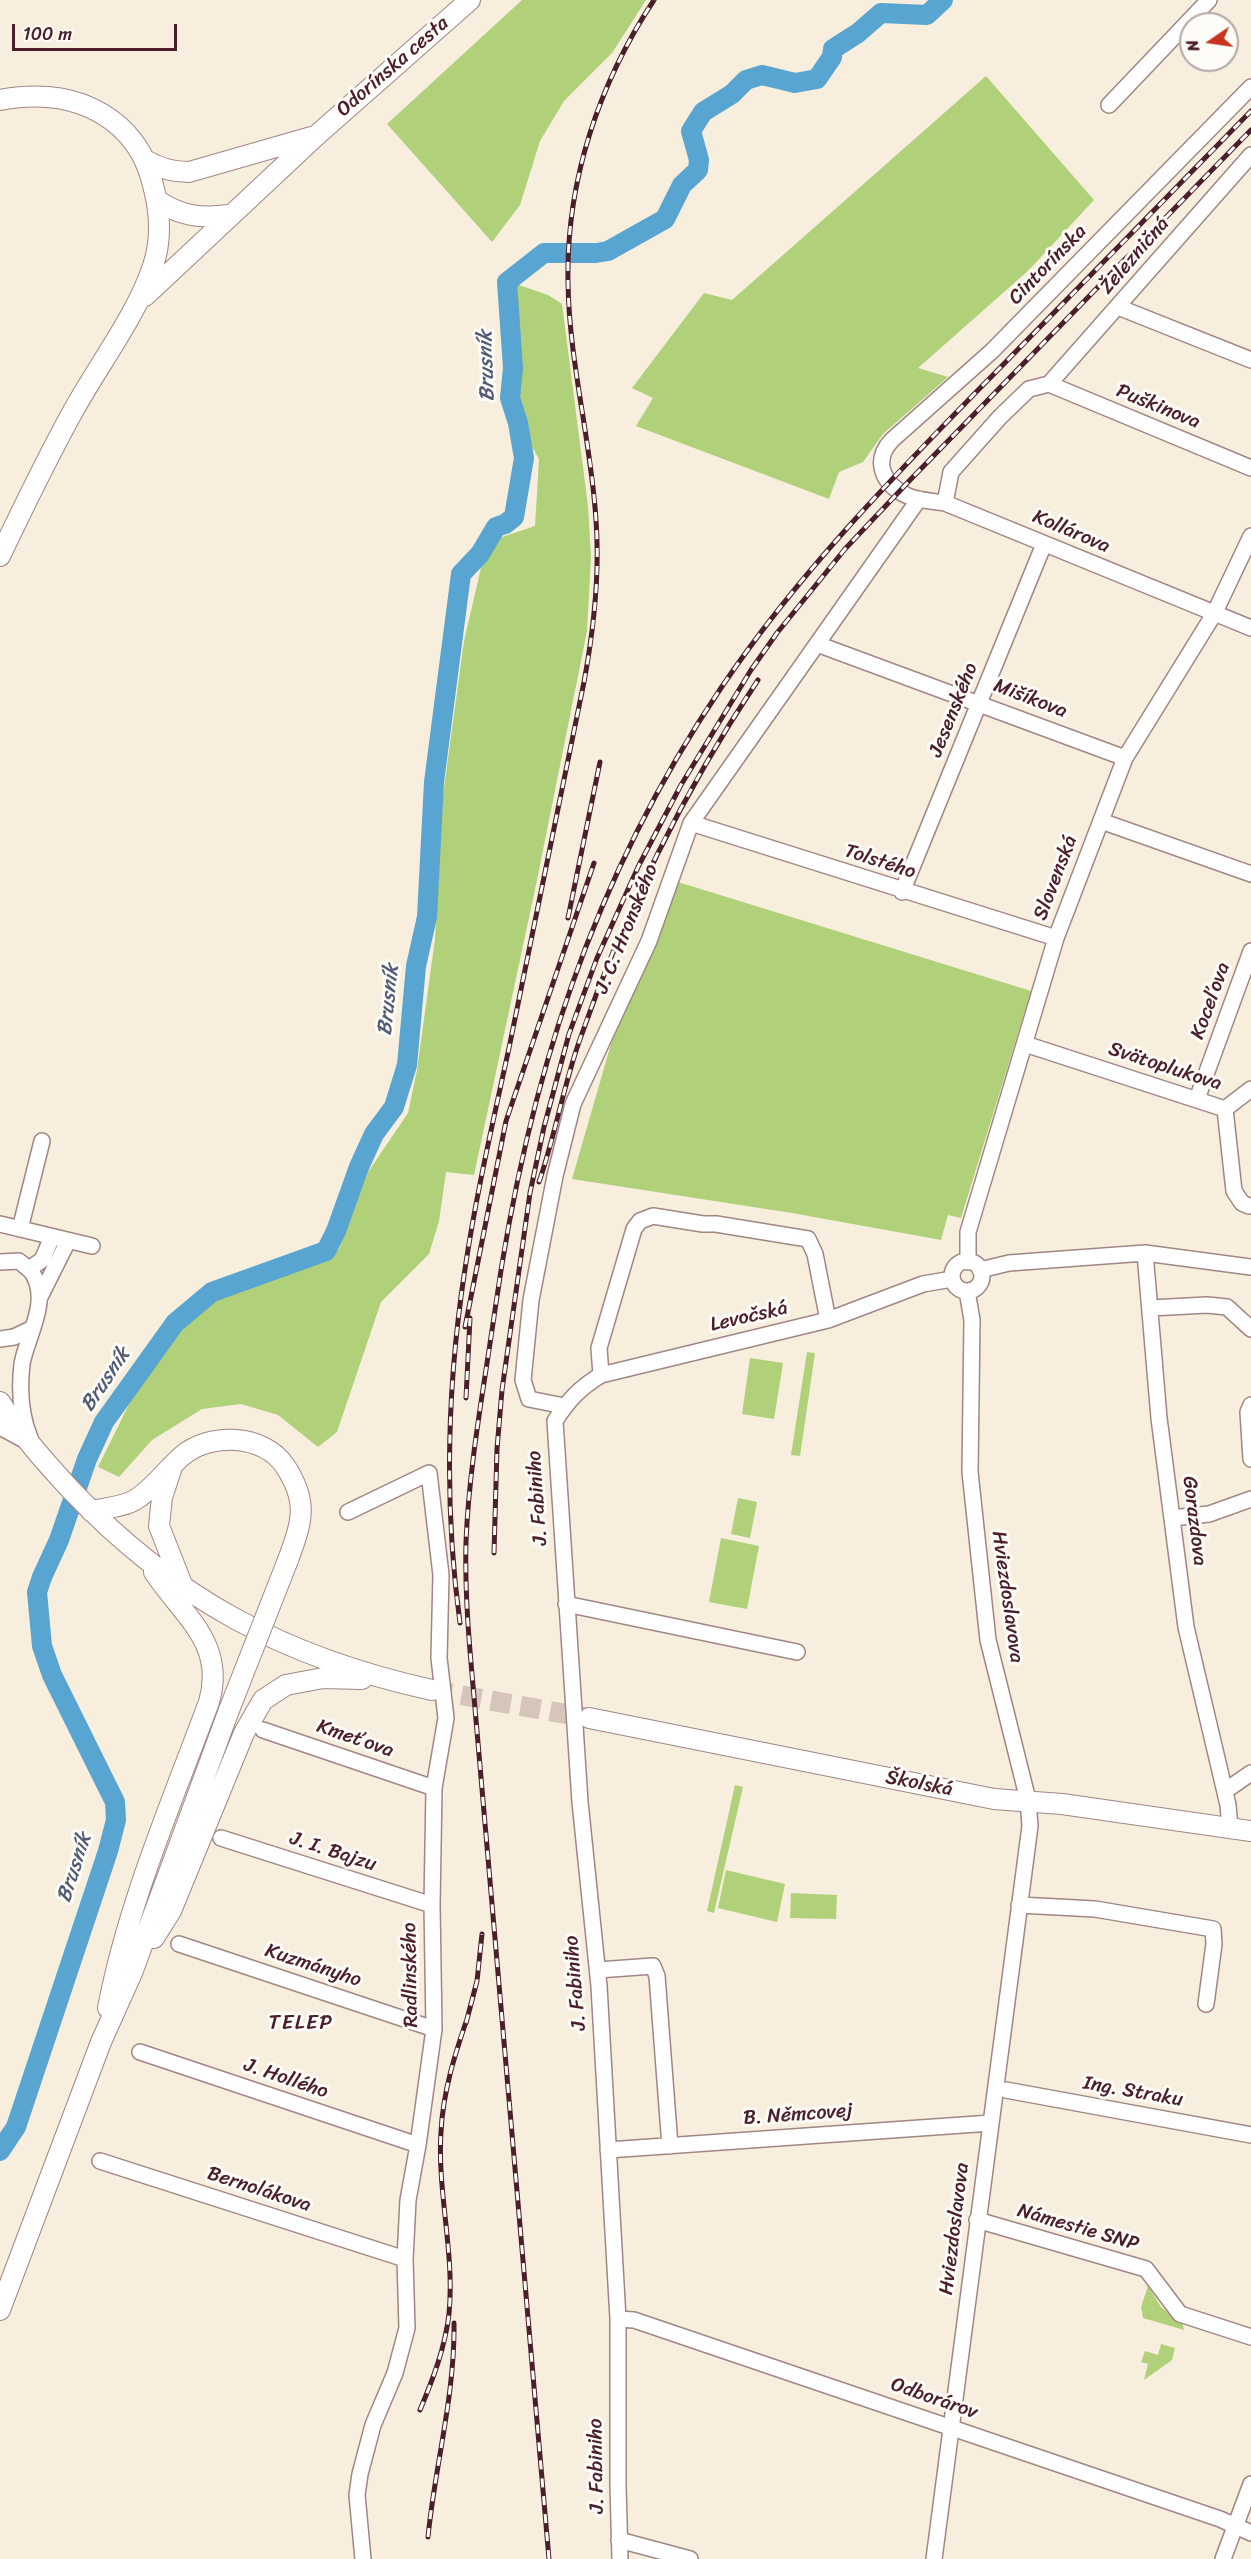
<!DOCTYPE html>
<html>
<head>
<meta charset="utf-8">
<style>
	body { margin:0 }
	#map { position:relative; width:1251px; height:2559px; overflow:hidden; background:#f8eede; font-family:Sriracha,sans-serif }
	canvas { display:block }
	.north { position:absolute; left:1179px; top:12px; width:60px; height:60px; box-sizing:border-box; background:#fdfcf7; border:2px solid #b5a4a5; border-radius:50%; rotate:257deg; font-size:16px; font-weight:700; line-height:24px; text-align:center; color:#4a1f2b }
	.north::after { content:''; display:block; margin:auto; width:21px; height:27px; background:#c8321e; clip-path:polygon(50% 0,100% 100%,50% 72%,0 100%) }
	.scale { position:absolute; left:12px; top:24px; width:165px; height:27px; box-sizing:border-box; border:3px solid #4a1f2b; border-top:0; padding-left:8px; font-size:18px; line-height:21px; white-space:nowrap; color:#4a1f2b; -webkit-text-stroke:4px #fdfcf7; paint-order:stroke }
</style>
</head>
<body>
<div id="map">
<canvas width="1251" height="2559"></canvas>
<div class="north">N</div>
<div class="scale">100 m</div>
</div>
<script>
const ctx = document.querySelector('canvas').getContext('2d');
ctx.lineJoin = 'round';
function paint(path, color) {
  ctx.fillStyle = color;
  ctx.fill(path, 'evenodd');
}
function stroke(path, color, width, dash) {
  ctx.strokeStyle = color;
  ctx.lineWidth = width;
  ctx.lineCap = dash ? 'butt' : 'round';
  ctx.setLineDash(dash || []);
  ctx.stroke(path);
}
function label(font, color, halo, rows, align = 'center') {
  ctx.font = font + ' Sriracha,sans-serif';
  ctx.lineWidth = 6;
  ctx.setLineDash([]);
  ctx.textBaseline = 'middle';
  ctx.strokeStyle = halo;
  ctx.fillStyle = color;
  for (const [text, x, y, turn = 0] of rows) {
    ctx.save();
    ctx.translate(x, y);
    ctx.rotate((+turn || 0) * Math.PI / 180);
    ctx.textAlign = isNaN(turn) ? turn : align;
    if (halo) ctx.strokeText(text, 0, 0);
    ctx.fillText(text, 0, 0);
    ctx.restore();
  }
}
const green = new Path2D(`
	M522 0H646L612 53 564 101 540 141 520 205 492 242 387 124Z
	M986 76 1094 200 1029 270 918 368 948 377 883 434 863 462 839 472 829 499 636 426 653 398 632 388 704 293 732 300Z
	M513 283 548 295 562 304 588 506 591 558 587 631 537 880 474 1175 446 1172 439 1221 429 1254 381 1302 337 1432 318 1447 278 1415 241 1404 202 1409 152 1440 119 1477 98 1467 138 1386 202 1302 339 1249 368 1172 408 1113 417 1070 435 939 443 795 464 641 487 542 535 526 539 459 515 417 508 382Z
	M678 882 1031 991 961 1218 948 1215 941 1240 792 1213 572 1179 611 1044Z
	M807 1352 815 1353 800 1456 791 1455Z
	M750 1358 783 1363 774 1419 742 1414Z
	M738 1498 757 1502 750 1538 731 1534Z
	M721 1538 759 1546 747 1609 709 1602Z
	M735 1785 743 1787 714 1913 707 1911Z
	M726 1870 785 1884 777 1922 718 1908Z
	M791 1893 837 1895 836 1919 790 1918Z
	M1148 2286 1161 2307 1182 2322 1184 2330 1143 2318 1141 2307Z
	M1161 2344 1175 2348 1172 2360 1144 2380 1148 2364 1141 2362 1145 2351 1158 2355Z`);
const river = new Path2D(`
	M0 2151 16 2127 108 1851 116 1820 115 1802 52 1675 42 1646 37 1592 42 1577 59 1540 87 1459 104 1422 175 1323 212 1292 326 1251 336 1231 359 1167 374 1134 394 1107 407 1065 416 966 427 917 434 782 461 574 480 554 496 527 505 524 514 517 524 458 518 423 510 398 513 368 507 282 544 253H596L608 251 665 219 682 185 698 170 699 160 691 131 703 112 732 94 746 80 762 75 795 83 817 79 832 57 833 49 858 33 881 13 927 15 943 0`);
const majorTunnel = new Path2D(`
	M432 1690 589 1718`);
const minor = new Path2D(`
	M1251 87 992 351 892 440C872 461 883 485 908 496 920 501 933 501 945 503L1251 628
	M1109 105 1209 0
	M1118 307 1251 360
	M1049 384 1251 155
	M1049 384 1251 468
	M945 503 951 472 1000 417 1029 389 1049 384
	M817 644 1125 758
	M1101 821 1251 874
	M691 823 1056 938
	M902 892 1044 544
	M1025 1044 1225 1109 1234 1191 1242 1203 1249 1206
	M1197 1099 1251 951
	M1225 1109 1251 1089
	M0 1224 92 1246
	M20 1229 42 1141
	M1145 1253 1159 1418 1186 1627 1228 1805 1230 1828
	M952 1276a15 15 0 1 1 30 0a15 15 0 1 1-30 0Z
	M0 1262 19 1261C23 1265 30 1269 33 1274 50 1303 27 1335 22 1364 19 1390 20 1414 30 1438
	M968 1262V1232L1056 938 1125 758 1214 614 1251 536
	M29 1269 42 1260 52 1237
	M980 1270 1009 1263 1145 1253 1251 1267
	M39 1299 68 1241
	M1150 1308 1207 1305 1227 1307 1251 1329
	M0 1339 14 1337 33 1328
	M601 1375 599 1348 634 1229 640 1221 653 1216 703 1224H716L808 1239 815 1254 828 1320
	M1251 1405 1248 1412 1251 1459
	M564 1406 529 1399 523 1380 531 1300 555 1176 573 1104 649 941 691 823 919 499
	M0 1427 26 1441
	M348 1512 429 1473 441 1575 439 1658 446 1718 434 1788 432 1905 434 2029 418 2145 408 2200 405 2259 407 2328 395 2373 373 2425 360 2474 357 2495 363 2559
	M1172 1518 1209 1514 1251 1499
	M566 1604 797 1652
	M263 1730 434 1788
	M1225 1791 1251 1773
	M221 1838 432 1905
	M1019 1905 1095 1909 1213 1929 1214 1944 1206 2004
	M179 1944 434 2029
	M598 1970 653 1966 657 1976 670 2146
	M140 2052 418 2145
	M1006 2090 1251 2135
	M608 2150 991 2123
	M100 2161 405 2259
	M977 2220 1146 2269 1180 2314 1251 2337
	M618 2319 634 2320 1220 2519 1251 2533
	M619 2540 690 2559
	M620 2559 618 2485V2319L599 1986 580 1802 555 1421C568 1400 581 1387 601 1375L828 1320 923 1284 952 1279
	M934 2559 1030 1826 1028 1800 988 1640 970 1472 972 1320 967 1291
	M1223 2559 1251 2484`);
const major = new Path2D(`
	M0 100C43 92 85 96 120 127 138 144 147 161 153 185 160 211 162 239 153 266 137 315 97 367 72 413 46 460 23 508 0 556
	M147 161C161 169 173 172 189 172L311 137
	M157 200C180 216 201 219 229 215
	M145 296 317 135 470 0
	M0 1402C21 1435 45 1462 71 1490 174 1599 286 1658 432 1690
	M171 1470 162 1497 159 1526 183 1587
	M91 1511C105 1508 123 1507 135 1500 154 1488 166 1470 182 1456 210 1432 264 1434 285 1466 309 1502 302 1522 288 1560
	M589 1718 994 1799 1062 1804 1251 1831
	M154 1938 171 1911 244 1733 263 1700 286 1685 323 1678 362 1679
	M108 2008C128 1903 172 1802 209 1702 226 1643 183 1616 154 1572
	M0 2310 101 2042 132 1973 229 1710`);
const rail = new Path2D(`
	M568 918 600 762
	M539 1182C555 1136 563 1088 579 1042 624 912 682 794 758 680
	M465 1327 506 1121 594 863
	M466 1398 470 1318
	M494 1553 497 1449 502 1390 530 1193 544 1127 569 1034 597 958 639 865 681 785 751 670 777 633 845 549 911 479 1251 130
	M460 1623C444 1506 447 1386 465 1269 476 1195 493 1122 509 1048 534 926 559 804 584 682 594 628 600 574 596 520 591 440 569 362 568 282 566 181 599 83 654 0
	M466 2023 477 1981 482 1934
	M420 2410C433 2379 445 2348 449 2314 455 2253 437 2192 441 2132 443 2091 455 2054 468 2016
	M428 2537C435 2465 455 2396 454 2323
	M549 2559 470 1651C467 1615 465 1579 466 1542 469 1465 484 1387 495 1310 527 1083 592 879 721 688 797 575 891 479 986 382 1075 292 1163 201 1251 111`);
const majorBridge = new Path2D(`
	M229 1710 288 1560`);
const streetNames = [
	["Odorínska cesta",393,67,-41],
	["Železničná",1135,256,-49],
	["Cintorínska",1048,265,-46],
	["Puškinova",1158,407,22],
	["Kollárova",1071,532,23],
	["Mišíkova",1030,699,21],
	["Jesenského",954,710,-68],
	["Tolstého",880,862,18],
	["Slovenská",1056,878,-69],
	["J. C. Hronského",627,929,-68],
	["Koceľova",1211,1001,-70],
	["Svätoplukova",1165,1067,18],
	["Levočská",749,1317,-13],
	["J. Fabiniho",538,1498,-94],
	["Gorazdova",1194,1521,83],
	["Hviezdoslavova",1007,1597,82],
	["Kmeťova",355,1739,19],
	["Školská",919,1784,11],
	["J. I. Bajzu",333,1852,18],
	["Kuzmányho",313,1966,18],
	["Radlinského",411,1975,-91],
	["J. Fabiniho",576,1983,-95],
	["J. Hollého",286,2079,19],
	["Ing. Straku",1133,2092,10],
	["B. Němcovej",798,2115,-4],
	["Bernolákova",259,2190,18],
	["Námestie SNP",1078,2228,16],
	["Hviezdoslavova",955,2229,-83],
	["Odborárov",934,2399,19],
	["J. Fabiniho",597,2466,-91]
];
const waterNames = [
	["Brusník",487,366,-92],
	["Brusník",389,1000,-84],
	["Brusník",106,1380,-56],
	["Brusník",75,1868,-72]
];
const neighbourhoodNames = [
	["TELEP",301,2024]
];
paint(green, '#b0d179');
stroke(river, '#58a5d1', 20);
stroke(majorTunnel, '#d5c5ba', 20, [20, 10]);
stroke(minor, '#a18684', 18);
stroke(major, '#a18684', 22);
stroke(minor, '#fff', 15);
stroke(major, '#fff', 20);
stroke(rail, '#4a1f2b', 5);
stroke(rail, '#fdfcf7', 3, [9]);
stroke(majorBridge, '#a18684', 22, []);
stroke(majorBridge, '#fff', 20);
label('20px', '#4a1f2b', '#fdfcf7', streetNames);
label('italic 21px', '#505b76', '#fdfcf7', waterNames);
ctx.letterSpacing = '1.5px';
label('21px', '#4a1f2b', '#fdfcf7', neighbourhoodNames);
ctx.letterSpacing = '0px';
</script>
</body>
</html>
